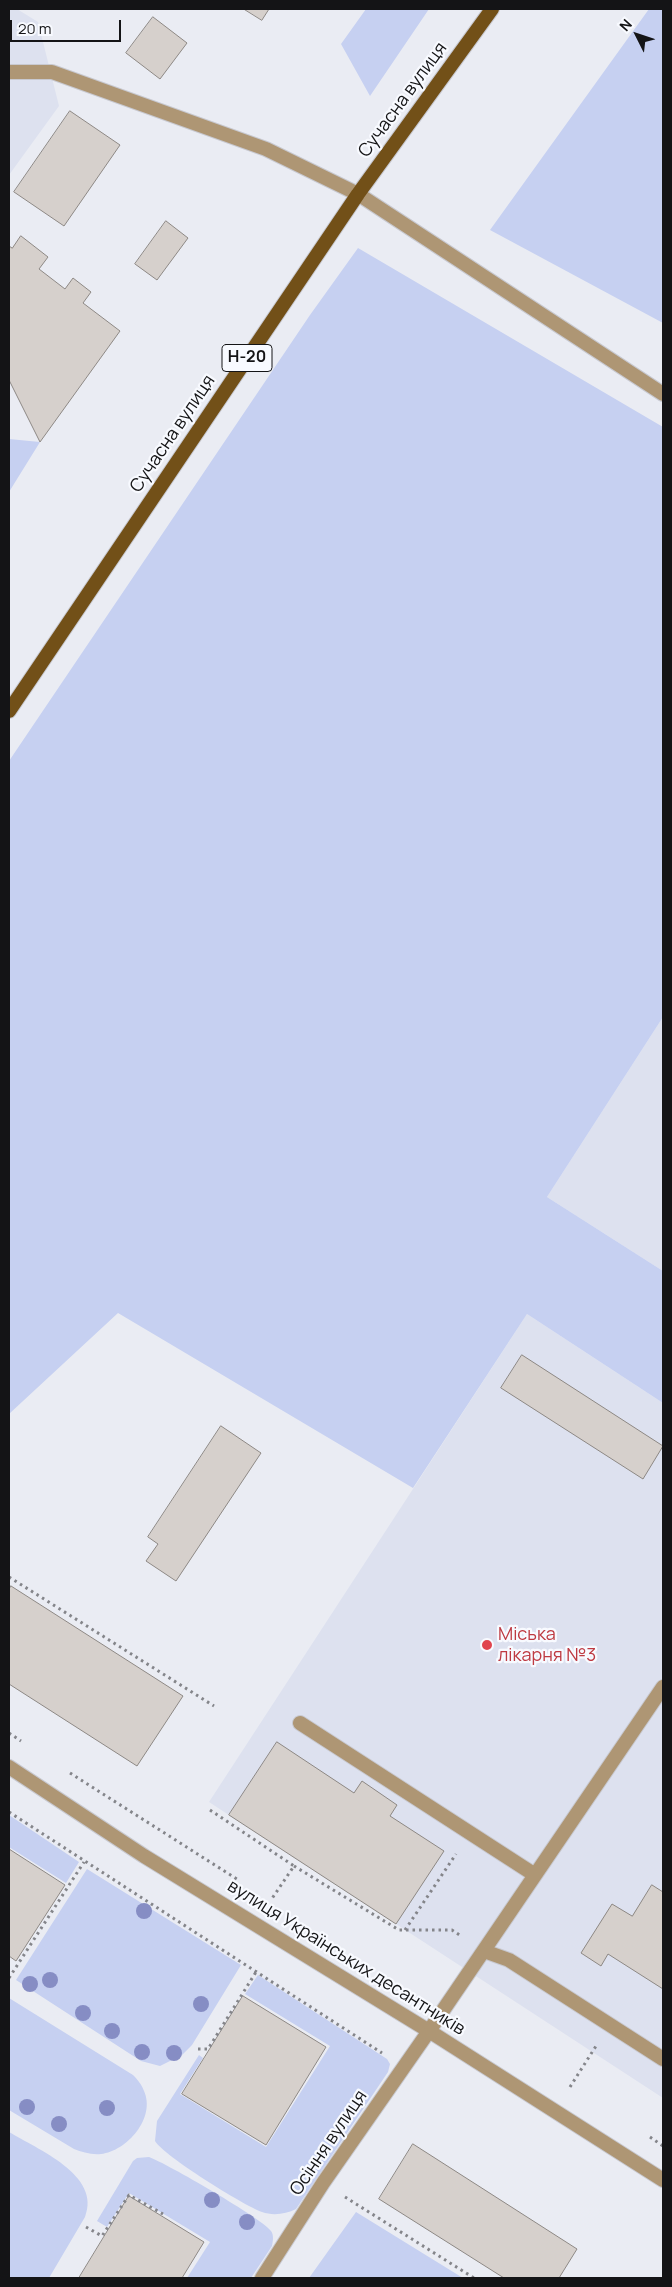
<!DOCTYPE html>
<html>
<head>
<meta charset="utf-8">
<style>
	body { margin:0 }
	#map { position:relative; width:672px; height:2287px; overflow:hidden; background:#eaecf3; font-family:Manrope,sans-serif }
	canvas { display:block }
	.frame { position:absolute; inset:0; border:10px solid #141416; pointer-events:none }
	.north { position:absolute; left:612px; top:10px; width:50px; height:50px; -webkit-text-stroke:4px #f8faff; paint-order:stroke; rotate:311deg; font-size:14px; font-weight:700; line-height:20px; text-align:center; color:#141416 }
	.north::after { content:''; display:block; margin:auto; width:18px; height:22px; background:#141416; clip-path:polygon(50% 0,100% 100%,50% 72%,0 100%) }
	.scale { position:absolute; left:10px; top:20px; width:111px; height:22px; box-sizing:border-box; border:2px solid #141416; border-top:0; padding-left:6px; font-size:15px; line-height:18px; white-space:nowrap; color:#141416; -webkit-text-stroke:4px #f8faff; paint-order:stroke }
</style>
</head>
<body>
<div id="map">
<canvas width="672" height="2287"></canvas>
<div class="frame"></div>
<div class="north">N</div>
<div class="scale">20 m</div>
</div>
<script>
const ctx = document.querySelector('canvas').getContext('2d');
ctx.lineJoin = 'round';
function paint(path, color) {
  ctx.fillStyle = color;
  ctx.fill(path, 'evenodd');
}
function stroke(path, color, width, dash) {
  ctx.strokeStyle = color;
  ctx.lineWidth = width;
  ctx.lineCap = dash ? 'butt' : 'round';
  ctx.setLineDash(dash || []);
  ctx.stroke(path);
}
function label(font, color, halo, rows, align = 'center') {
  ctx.font = font + ' Manrope,sans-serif';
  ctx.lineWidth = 4.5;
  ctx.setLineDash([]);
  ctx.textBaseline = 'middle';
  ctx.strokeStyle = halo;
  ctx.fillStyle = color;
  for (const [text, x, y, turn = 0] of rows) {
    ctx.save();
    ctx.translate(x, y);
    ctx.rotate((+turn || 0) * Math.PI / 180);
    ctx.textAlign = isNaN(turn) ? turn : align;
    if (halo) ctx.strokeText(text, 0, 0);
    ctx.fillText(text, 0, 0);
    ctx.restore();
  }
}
const built = new Path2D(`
	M9 9H17L38 22 59 106 9 175Z
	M663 1017V1271L547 1197Z
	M527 1314 663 1403V2098L209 1802Z`);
const green = new Path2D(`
	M366 9H429L370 96 341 44Z
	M649 9H663V323L490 230Z
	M358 248 663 427V1017L547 1197 663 1271V1403L527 1314 413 1488 118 1313 9 1414V761L310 315Z
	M9 439 40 442 9 492Z
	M9 1815 79 1862 66 1883 9 1847Z
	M87 1869 241 1965 192 2045 182 2055 160 2066 141 2061 16 1980Z
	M258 1975 387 2059 390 2064 388 2072 296 2209C286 2214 273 2216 262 2212 243 2205 164 2156 155 2141L157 2121 199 2055 203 2058 180 2094 266 2147 330 2046 245 1994Z
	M9 1998 133 2075C137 2079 142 2085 144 2091 156 2118 127 2151 101 2154 91 2155 82 2152 74 2149L9 2110Z
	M9 2132C37 2149 102 2175 85 2217L49 2278H9Z
	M149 2157C166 2163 263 2219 271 2231 274 2235 273 2241 272 2246L251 2278H187L210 2242 129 2193 107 2227 97 2221 133 2161 137 2158Z
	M356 2212 463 2278H309Z`);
const building = new Path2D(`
	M244 9H269L262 20Z
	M153 17 187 43 160 79 126 53Z
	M70 111 120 145 64 226 14 192Z
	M166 221 188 238 157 280 135 264Z
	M21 236 48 257 39 269 65 289 73 278 91 292 83 303 120 331 40 442 9 380V246L12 248Z
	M522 1355 663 1446 643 1479 501 1388Z
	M221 1426 261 1453 176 1581 146 1561 158 1544 148 1537Z
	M11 1586 183 1696 137 1766 9 1684V1590Z
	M277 1742 354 1793 362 1781 397 1805 390 1816 444 1851 396 1924 229 1815Z
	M9 1849 65 1885 16 1961 9 1956Z
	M652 1885 663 1892V1989L608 1954 601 1966 581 1953 612 1904 632 1916Z
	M243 1996 326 2047 266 2145 182 2094Z
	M413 2144 577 2249 559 2278H504L379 2199Z
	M129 2196 204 2242 182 2278H79Z`);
const path = new Path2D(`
	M9 1577 214 1706
	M9 1733 21 1741
	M70 1773 240 1881
	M210 1810 294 1866 271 1900
	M9 1812 382 2053
	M294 1866 399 1930H452L461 1936
	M405 1930 456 1854
	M9 1978 84 1862
	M198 2049H208L256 1972
	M570 2087 596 2046
	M650 2137 663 2146
	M345 2197 474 2278
	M86 2227 102 2236 129 2195 163 2214`);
const service = new Path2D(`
	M9 72H52L266 149 358 194 663 394
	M300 1723 535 1875
	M484 1951 509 1960 663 2059
	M429 2031 663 1687`);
const minor = new Path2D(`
	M9 1767 144 1856 429 2031 663 2180
	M262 2278 323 2183 429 2031`);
const primary = new Path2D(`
	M9 711 358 194 492 9`);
const trees = [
	[144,1911],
	[50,1980],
	[30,1984],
	[201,2004],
	[83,2013],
	[112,2031],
	[142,2052],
	[174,2053],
	[27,2107],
	[107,2108],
	[59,2124],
	[212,2200],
	[247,2222]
];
const markers = [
	[487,1645,6,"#e0444e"]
];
const shields = [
	[247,358,50]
];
const shieldNames = [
	["Н-20",247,358]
];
const streetNames = [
	["Сучасна вулиця",403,100,-54],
	["Сучасна вулиця",173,434,-56],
	["вулиця Українських десантників",346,1958,32],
	["Осіння вулиця",329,2143,-56]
];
const healthNames = [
	["Міська",498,1635],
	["лікарня №3",498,1656]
];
paint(built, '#dde1ef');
paint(green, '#c6d0f1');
paint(building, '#d6d0cc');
stroke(building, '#8d8884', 1);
stroke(service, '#c8c9d0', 16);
stroke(minor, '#c8c9d0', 16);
stroke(primary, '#c8c9d0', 16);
stroke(path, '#84858a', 3, [2.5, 4]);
stroke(service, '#ae9674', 14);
stroke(minor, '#ae9674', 14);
stroke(primary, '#725018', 14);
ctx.fillStyle = '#868dc4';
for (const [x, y] of trees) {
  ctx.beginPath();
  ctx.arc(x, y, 8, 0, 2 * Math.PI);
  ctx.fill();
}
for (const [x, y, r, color] of markers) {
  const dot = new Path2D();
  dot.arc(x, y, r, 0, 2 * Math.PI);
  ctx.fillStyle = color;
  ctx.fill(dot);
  stroke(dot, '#f8faff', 2);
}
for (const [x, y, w] of shields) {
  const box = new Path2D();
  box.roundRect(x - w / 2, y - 13.5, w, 27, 4);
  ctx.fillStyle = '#f8faff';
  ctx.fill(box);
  stroke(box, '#141416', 1);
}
label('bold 16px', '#141416', null, shieldNames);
label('18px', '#141416', '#f8faff', streetNames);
label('18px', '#be3a42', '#f8faff', healthNames, 'left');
</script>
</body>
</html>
